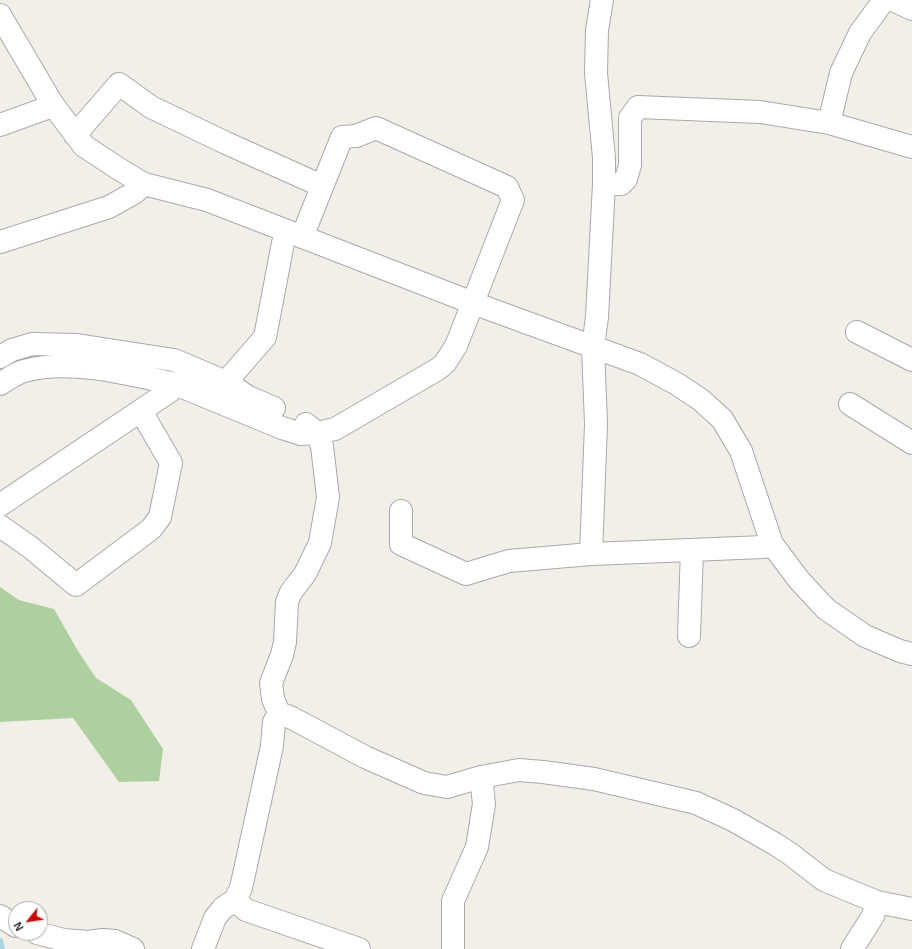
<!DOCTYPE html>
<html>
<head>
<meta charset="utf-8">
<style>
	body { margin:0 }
	#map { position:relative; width:912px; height:949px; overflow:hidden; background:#f2efe9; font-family:Helvetica,sans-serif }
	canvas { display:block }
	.north { position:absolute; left:8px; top:901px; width:40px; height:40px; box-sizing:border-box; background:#fff; border:1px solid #a7a7a7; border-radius:50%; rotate:240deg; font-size:11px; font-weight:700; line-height:16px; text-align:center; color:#222 }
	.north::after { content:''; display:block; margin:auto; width:14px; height:18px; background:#d40000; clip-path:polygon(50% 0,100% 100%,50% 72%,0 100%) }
</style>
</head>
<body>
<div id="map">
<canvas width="912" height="949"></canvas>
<div class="north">N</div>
</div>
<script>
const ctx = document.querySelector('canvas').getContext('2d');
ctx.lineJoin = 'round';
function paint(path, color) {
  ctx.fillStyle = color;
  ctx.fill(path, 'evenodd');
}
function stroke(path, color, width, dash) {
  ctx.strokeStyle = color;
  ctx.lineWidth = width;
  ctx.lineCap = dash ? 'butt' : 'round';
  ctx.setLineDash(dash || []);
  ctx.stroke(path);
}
const forest = new Path2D(`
	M0 587 19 600 54 609 78 651 96 678 131 700 163 749 159 781 119 782 73 718 0 722Z`);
const stream = new Path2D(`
	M0 941 2 949`);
const minor = new Path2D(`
	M893 0 912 9
	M0 15 53 105 84 146 119 169 144 184 207 200 473 303 640 364 677 384 701 400 722 419 741 451 772 544 799 580 826 609 865 636 900 651 912 654
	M829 123 912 147
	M0 125 47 108 53 105
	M75 135 119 84 151 107 226 143 322 186
	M604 184H621L626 179 630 165V118L638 107 760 112 829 123 841 73 860 33 884 0
	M0 242 109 207 134 193 144 184
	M857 332 912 360
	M0 357 12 350 32 344 77 345 174 360 226 382 248 397 274 408
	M226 382 265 337 283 243 287 231
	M0 384C8 379 16 373 24 371 69 358 130 374 175 384
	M850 404 912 443
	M0 505 170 391 175 384 282 428 301 434 317 433 335 429 438 369 445 363 456 346 513 200 507 187 376 128 356 136 342 137 302 237
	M401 511V544L466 574 509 561 591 554 764 547 772 544
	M0 526 30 547 76 585 151 529 160 517 171 463 141 411
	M591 554 596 424 593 347 597 317 604 184V158L596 73 597 30 602 0
	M689 636 692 550
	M279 713 273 699 271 683 282 655 285 642 287 602 291 592 305 574 320 543 328 497 322 446 317 433 306 424
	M235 900 246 910 359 949
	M0 916 16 926
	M37 933 64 940 88 942 103 940 115 941 133 949
	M203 949 215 918 223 908 235 900 241 888 272 746 274 722 279 713 292 718 365 757 424 783 447 787 481 777 519 770 543 772 594 779 696 803 733 820 775 844 789 853 824 880 877 902 912 909
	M453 949V901L477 847 484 804 481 777
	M852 949 873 916 877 902`);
paint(forest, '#add19e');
stroke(stream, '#aad3df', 6);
stroke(minor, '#a9a9a9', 24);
stroke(minor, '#fff', 22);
</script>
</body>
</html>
